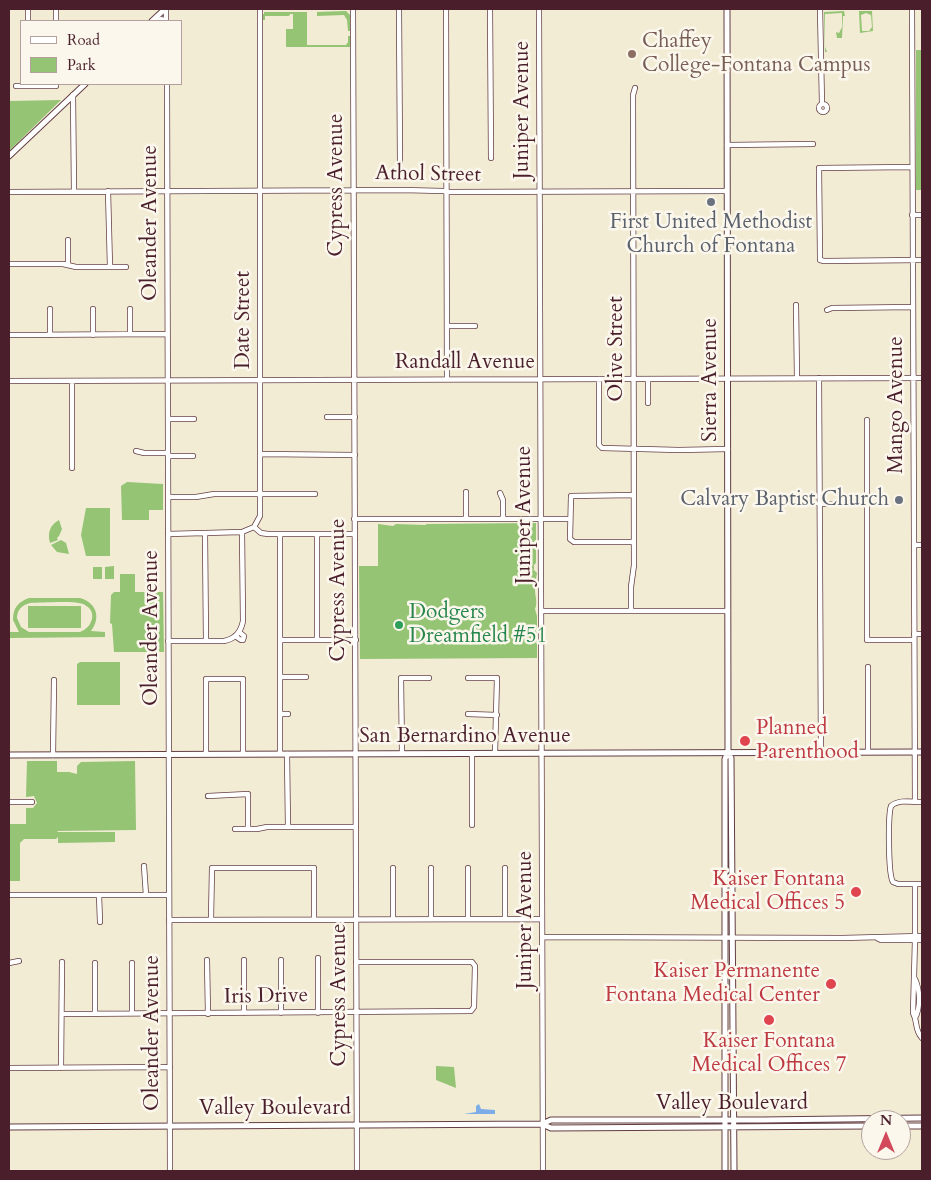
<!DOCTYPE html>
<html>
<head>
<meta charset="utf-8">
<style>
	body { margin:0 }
	#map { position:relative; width:931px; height:1180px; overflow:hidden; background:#f2ecd5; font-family:Cardo,serif }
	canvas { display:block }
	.frame { position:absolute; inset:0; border:10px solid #4a1f2b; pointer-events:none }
	.legend { position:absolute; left:20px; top:20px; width:162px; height:65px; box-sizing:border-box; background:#fbf7ec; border:1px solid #b4a19f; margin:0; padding:6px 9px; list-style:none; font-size:15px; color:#4a1f2b }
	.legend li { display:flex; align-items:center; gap:10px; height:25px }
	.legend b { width:25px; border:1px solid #b4a19f }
	.north { position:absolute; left:861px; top:1110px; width:50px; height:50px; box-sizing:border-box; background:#fbf7ec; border:1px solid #b4a19f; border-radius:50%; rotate:0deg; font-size:14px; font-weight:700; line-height:20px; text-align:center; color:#4a1f2b }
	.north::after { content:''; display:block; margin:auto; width:18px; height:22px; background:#d1495b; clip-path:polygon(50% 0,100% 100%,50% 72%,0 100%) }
</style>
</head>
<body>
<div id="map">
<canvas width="931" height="1180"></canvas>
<div class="frame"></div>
<ul class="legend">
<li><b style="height:6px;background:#fff"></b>Road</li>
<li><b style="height:14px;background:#94c474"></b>Park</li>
</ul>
<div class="north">N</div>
</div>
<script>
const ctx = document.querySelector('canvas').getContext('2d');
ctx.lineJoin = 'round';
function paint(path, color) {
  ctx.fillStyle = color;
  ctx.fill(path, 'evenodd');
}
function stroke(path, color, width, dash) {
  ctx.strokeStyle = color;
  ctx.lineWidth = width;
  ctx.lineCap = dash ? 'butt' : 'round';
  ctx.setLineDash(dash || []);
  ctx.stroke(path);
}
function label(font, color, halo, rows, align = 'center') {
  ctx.font = font + ' Cardo,serif';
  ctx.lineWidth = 5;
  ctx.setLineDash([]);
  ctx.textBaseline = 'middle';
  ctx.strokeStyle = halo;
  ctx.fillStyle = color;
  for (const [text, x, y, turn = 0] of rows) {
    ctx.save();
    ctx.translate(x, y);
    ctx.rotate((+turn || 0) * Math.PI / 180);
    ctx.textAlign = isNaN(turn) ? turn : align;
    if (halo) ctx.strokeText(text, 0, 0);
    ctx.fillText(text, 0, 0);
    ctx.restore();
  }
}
const green = new Path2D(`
	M346 11 350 15V31H348L347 20 344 15 317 16V12Z
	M844 11 845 16H843L842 38H837L836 32 839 33 842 27V13L825 14V47L827 52H825L824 12Z
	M859 11H872L873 31 860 33ZM866 13 871 15 872 27 869 31H862L861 15Z
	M264 12H307V45H346L348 42V36H350V47H286V29H293V14H290L289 16H265V20H262V14H264Z
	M916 50H922V190H916Z
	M61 100 9 151V101Z
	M127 482 163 484V510H149V520H122L121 486Z
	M86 508H110V556H86L81 535Z
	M59 520 62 529 59 536 57 538 58 540 50 543C47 533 50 525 59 520Z
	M536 523V563L534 565V570L537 573C536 578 535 584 535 589 535 597 538 602 535 609L537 616V658L360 659 359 566H378V524L393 526 396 524 425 525 427 524Z
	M61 540 66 543 69 554 57 552 51 545Z
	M114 566V579H105V567Z
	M93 567H102V579H93Z
	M120 574H135V592H163L164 652H114L112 624 110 623 111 595 114 592H120Z
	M29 598H80C97 603 101 618 91 631L105 632V637L9 638V632H19L13 620C13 608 18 602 29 598ZM30 603C41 603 77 600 85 605 98 612 92 628 80 632H29L21 627 17 618C17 610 22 605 30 603Z
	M28 606H81V628H28Z
	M80 662H120V705H77V664Z
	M27 761H57V772H69L77 774V766L81 762 135 761 136 830 57 831 58 832H115V842L58 843V837L56 839H24L20 843V881H9V824H26V808H33L37 803 34 796 26 797Z
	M436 1066 454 1067 456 1088 436 1080Z`);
const water = new Path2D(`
	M479 1104 481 1109 495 1110V1114H464L476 1112V1106Z`);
const minor = new Path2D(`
	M28 9V21
	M56 9V21
	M166 9V21
	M353 9 357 1171
	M399 9 400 162
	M446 9 447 379
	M490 9 491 158
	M539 9 543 1171
	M820 9 822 104
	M912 9 915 802
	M156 21 161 19 166 21
	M167 84 170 1171
	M16 86H56V84
	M73 95 74 191
	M819 108a4 4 0 1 1 8 0a4 4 0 1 1-8 0Z
	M727 145 813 144
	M912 167 819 168 820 257V260L824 261 922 260
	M108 191 110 267
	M9 192 402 190 443 191 450 192 727 191
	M912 215H922
	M68 240V265
	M9 264H63L76 267H126
	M796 305 797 378
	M827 310 832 308 913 307
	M447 326H475
	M130 334V309
	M9 335 167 334
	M50 335V309
	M93 335V309
	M819 378 821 752
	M599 379V445L602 448 679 450 728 449
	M648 379V403
	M9 381 922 378
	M327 417H355
	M168 419H194
	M867 420V640H914
	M136 451 144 453H168
	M261 454 355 455
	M168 456H193
	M72 468V381
	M500 493 503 500V519
	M634 495 571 496 570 539 574 542H634
	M168 497H196L214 494H315
	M819 504H867
	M354 519H570
	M466 519V492
	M254 527 261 533 268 534H354
	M205 533 206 641
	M168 534 242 532 254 527 260 516V9
	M280 534V754
	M317 534V640
	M914 545H922
	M541 611H728
	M631 611V587L634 565 633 95 635 88
	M914 634H922
	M235 636 241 640H243L244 636 239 632
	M281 640H356
	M168 641H224C235 639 241 632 243 621L242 532
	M868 667V751
	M280 677H306
	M468 678H497L495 753
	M280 714H288
	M468 714 497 715
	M402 753 401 678H429
	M472 753V825
	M206 754V679H243V754
	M287 754 288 827
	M53 755 54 680
	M208 796 248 794V829
	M9 802H32
	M922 802C912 802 899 799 891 806 888 815 888 875 893 882L898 884H922
	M235 829H257L267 827H356
	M144 866 146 895
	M393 868V919
	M431 868V919
	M505 868V919
	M915 884V936
	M9 895H169
	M99 895 100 922
	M211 919 212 868H314V919
	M468 919V868
	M169 920 542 919
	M542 937 842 938 922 936
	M877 938 881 940H922
	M915 940 913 1013C918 1022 914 1029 922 1038
	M318 958V1013
	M207 960 208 1014
	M244 960V1013
	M281 960V1013
	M9 963 19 961
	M95 963V1013
	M132 963V1013
	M915 979C920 990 921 1007 915 1018
	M62 1014 471 1011 474 1007 475 966 472 962H356
	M9 1068 170 1067
	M61 1068 62 962`);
const major = new Path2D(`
	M727 9 728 752 731 758 734 1171
	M152 21 165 9
	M9 156 85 84
	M9 755 922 752
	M542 1124 551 1128 871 1126
	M901 1126H922
	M9 1127 542 1124 551 1120H762L922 1118
	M725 1171V759L728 752`);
const markers = [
	[632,54,5,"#8d6e63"],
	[711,202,5,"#6b7280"],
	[899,500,5,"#6b7280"],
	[399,625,5,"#2e9e5b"],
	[745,741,6,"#e0444e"],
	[856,892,6,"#e0444e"],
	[831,984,6,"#e0444e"],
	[769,1020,6,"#e0444e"]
];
const educationNames = [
	["Chaffey",642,42],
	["College-Fontana Campus",642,66]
];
const streetNames = [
	["Juniper Avenue",523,110,-90],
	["Athol Street",428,175,1],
	["Cypress Avenue",337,185,-90],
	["Oleander Avenue",151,223,-90],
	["Date Street",244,320,-90],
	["Olive Street",617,349,-90],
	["Randall Avenue",465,363],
	["Sierra Avenue",711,380,-90],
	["Mango Avenue",897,405,-90],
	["Juniper Avenue",525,515,-90],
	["Cypress Avenue",339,590,-90],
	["Oleander Avenue",152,628,-90],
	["San Bernardino Avenue",465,737],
	["Juniper Avenue",526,920,-90],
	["Cypress Avenue",340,995,-90],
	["Iris Drive",266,997,-1],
	["Oleander Avenue",153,1033,-90],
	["Valley Boulevard",732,1104],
	["Valley Boulevard",275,1109]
];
const worshipNames = [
	["First United Methodist",711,223],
	["Church of Fontana",711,247],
	["Calvary Baptist Church",889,500,"right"]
];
const leisureNames = [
	["Dodgers",409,613],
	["Dreamfield #51",409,637]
];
const healthNames = [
	["Planned",756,729,"left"],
	["Parenthood",756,753,"left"],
	["Kaiser Fontana",845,880],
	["Medical Offices 5",845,904],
	["Kaiser Permanente",820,972],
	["Fontana Medical Center",820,996],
	["Kaiser Fontana",769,1042,"center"],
	["Medical Offices 7",769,1066,"center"]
];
paint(green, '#94c474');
paint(water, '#7dade8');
stroke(minor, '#633e44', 6);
stroke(major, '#633e44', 7);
stroke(minor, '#fff', 4.5);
stroke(major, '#fff', 5);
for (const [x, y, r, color] of markers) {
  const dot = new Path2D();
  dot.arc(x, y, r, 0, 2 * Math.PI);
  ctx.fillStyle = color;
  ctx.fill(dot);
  stroke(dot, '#fbf7ec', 2);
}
label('21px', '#785e54', '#fbf7ec', educationNames, 'left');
label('21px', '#4a1f2b', '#fbf7ec', streetNames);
label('21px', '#5b616d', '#fbf7ec', worshipNames);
label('21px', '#27864d', '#fbf7ec', leisureNames, 'left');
label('21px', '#be3a42', '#fbf7ec', healthNames, 'right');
</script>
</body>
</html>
